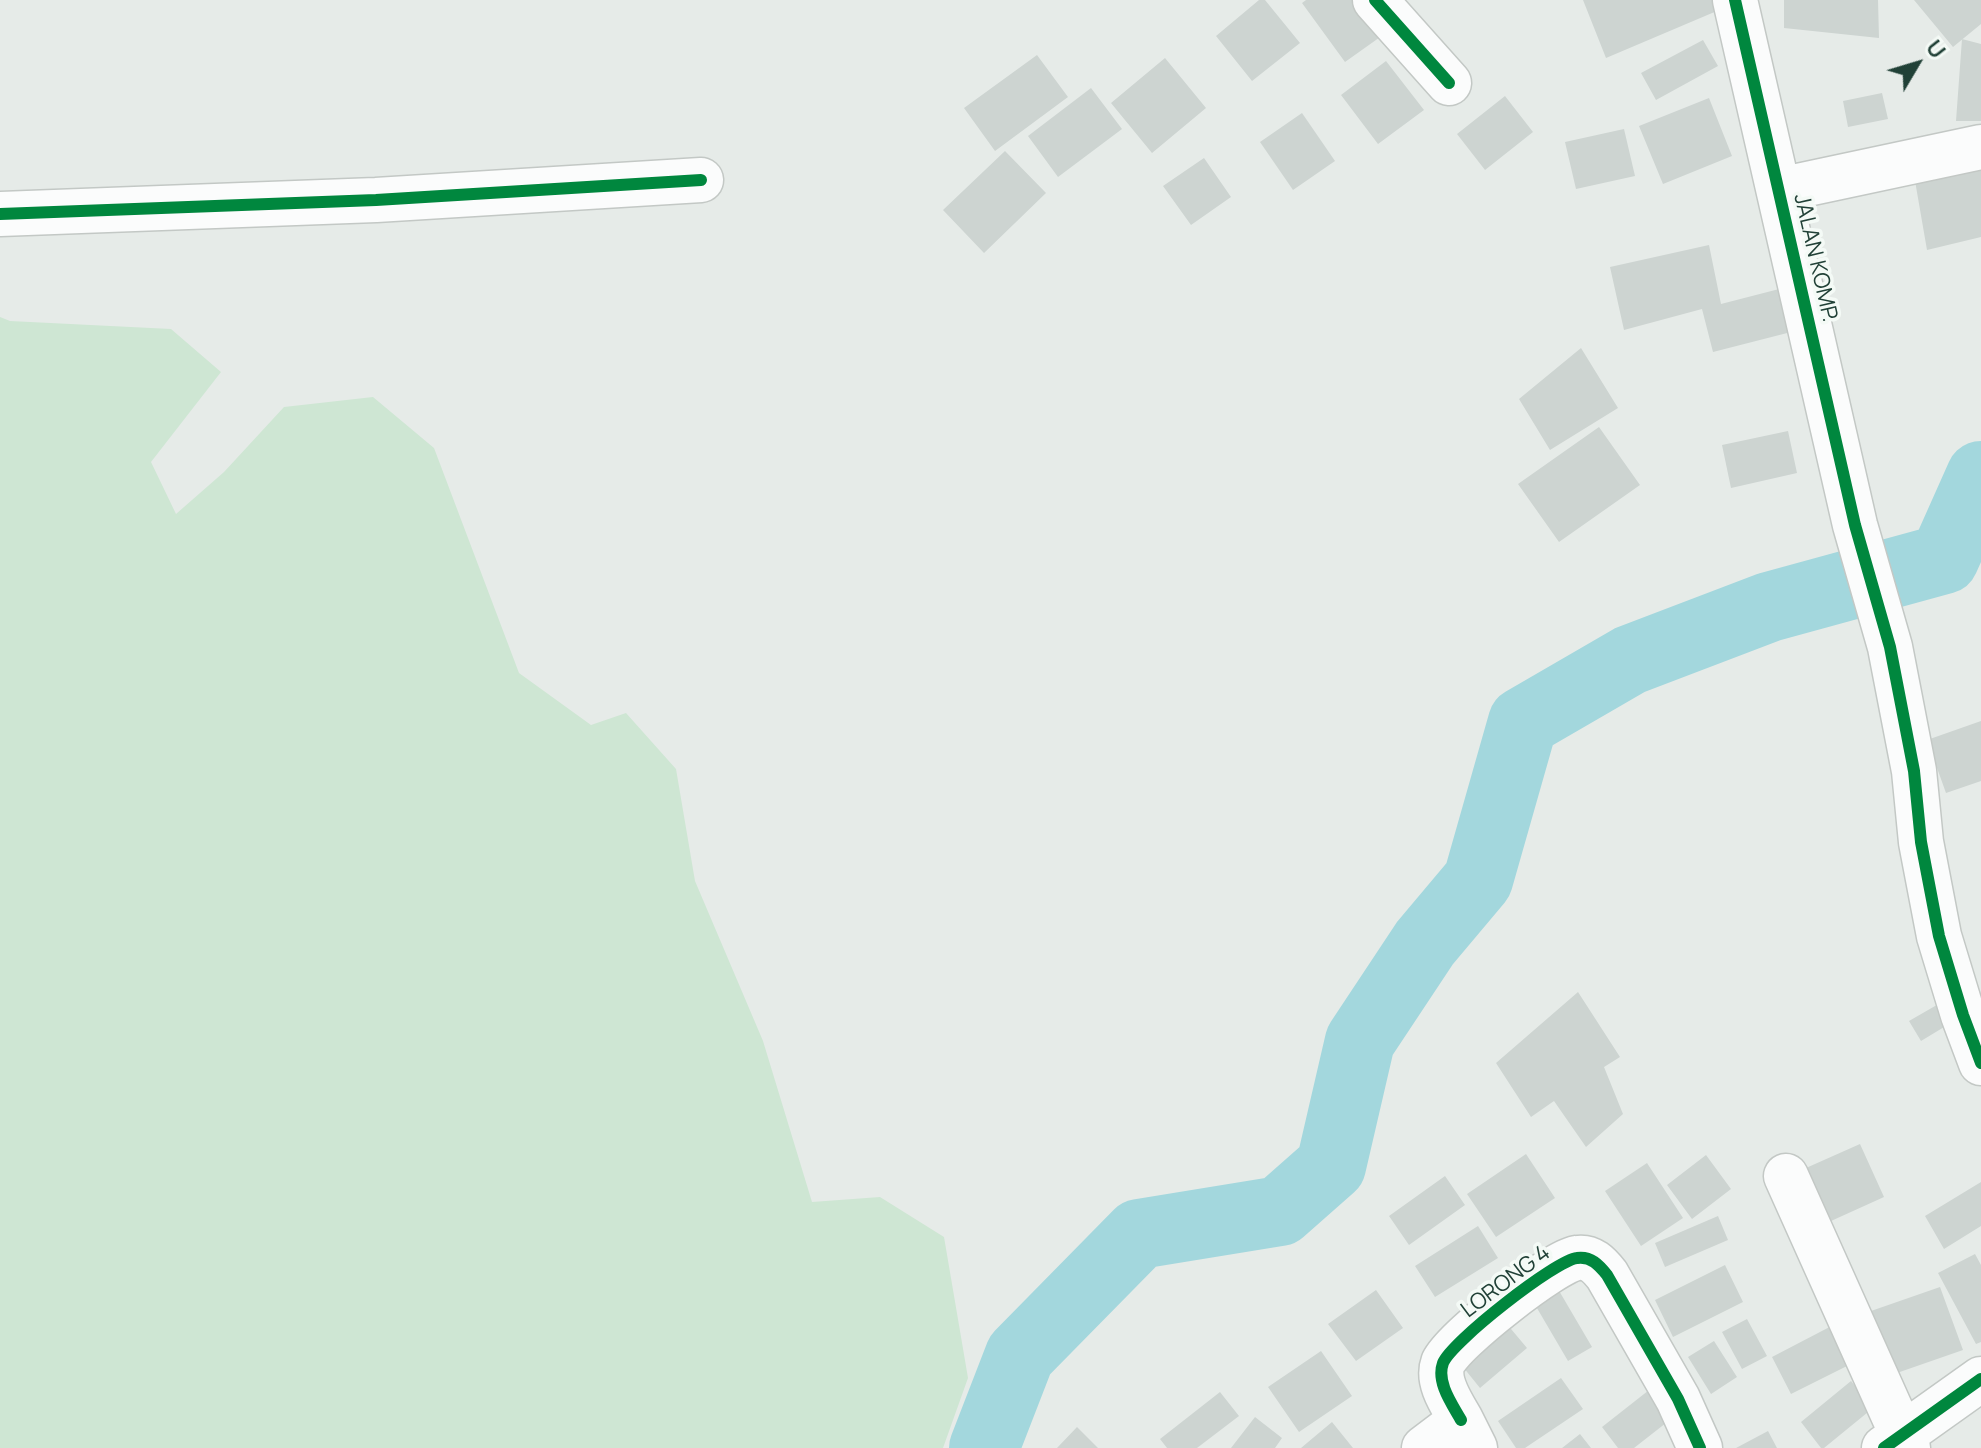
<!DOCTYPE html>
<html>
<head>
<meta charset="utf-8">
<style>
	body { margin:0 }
	#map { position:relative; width:1981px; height:1448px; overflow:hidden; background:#e6ebe8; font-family:Manrope,sans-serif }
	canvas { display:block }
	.north { position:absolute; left:1877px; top:24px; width:80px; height:80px; -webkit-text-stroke:6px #f4faf6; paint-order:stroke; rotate:52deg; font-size:22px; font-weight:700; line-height:32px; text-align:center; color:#214137 }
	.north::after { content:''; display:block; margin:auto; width:28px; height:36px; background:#214137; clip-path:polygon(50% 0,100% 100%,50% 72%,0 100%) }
</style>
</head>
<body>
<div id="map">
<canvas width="1981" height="1448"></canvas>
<div class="north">U</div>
</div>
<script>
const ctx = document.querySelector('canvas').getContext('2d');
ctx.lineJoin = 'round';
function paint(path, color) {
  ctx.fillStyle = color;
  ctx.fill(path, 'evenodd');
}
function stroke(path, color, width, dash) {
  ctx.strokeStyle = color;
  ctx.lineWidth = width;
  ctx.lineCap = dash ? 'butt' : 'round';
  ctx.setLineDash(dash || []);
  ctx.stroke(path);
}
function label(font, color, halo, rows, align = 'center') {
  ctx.font = font + ' Manrope,sans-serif';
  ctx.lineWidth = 7;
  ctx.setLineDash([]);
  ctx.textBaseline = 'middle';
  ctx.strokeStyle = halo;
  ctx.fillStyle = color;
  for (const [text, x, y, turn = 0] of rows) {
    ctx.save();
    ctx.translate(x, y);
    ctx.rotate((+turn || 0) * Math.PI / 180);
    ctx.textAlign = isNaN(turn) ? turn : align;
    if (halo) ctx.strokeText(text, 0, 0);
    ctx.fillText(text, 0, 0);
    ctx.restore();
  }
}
const green = new Path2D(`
	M0 317 10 321 171 329 221 372 151 462 176 514 224 472 284 407 373 397 434 448 519 673 591 725 626 713 676 769 695 881 763 1041 812 1202 880 1197 944 1237 968 1378 943 1448H0Z`);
const river = new Path2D(`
	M984 1448 1020 1355 1139 1234 1280 1211 1331 1166 1360 1041 1425 943 1478 880 1523 722 1630 660 1769 607 1944 559 1981 476`);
const building = new Path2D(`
	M1259 0H1265L1300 43 1252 81 1216 36Z
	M1306 0H1358L1383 35 1345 62 1302 3Z
	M1583 0H1728L1731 5 1606 58Z
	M1784 0H1878L1879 38 1784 28Z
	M1914 0H1981V24L1953 47Z
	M1962 39 1981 44V121H1956Z
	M1703 40 1718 66 1656 100 1641 73Z
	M1037 55 1068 97 995 151 964 108Z
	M1165 58 1206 108 1152 153 1111 103Z
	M1386 61 1424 110 1378 144 1341 95Z
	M1091 88 1122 129 1058 177 1028 136Z
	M1882 93 1888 119 1848 127 1843 101Z
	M1505 96 1533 132 1485 170 1457 134Z
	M1709 98 1732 156 1663 184 1639 126Z
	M1302 113 1335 161 1293 190 1260 142Z
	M1624 129 1635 176 1576 189 1565 142Z
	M1005 151 1046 193 984 253 943 210Z
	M1204 158 1231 197 1191 225 1163 186Z
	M1981 163V237L1927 250 1914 175Z
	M1709 245 1721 304 1783 288 1795 331 1713 352 1702 309 1624 330 1610 267Z
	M1581 348 1618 408 1550 450 1519 399Z
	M1599 427 1640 485 1559 542 1518 484Z
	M1788 431 1797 473 1731 488 1722 445Z
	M1981 721V781L1946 793 1927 740Z
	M1578 992 1620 1057 1604 1067 1623 1114 1586 1147 1554 1101 1531 1117 1496 1063Z
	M1942 1002 1954 1021 1921 1041 1909 1021Z
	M1860 1144 1884 1197 1831 1221 1806 1168Z
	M1526 1154 1555 1198 1496 1237 1467 1194Z
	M1706 1155 1731 1189 1692 1219 1667 1185Z
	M1647 1163 1683 1218 1641 1246 1605 1191Z
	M1445 1176 1465 1205 1409 1245 1389 1216Z
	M1981 1182V1226L1944 1249 1925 1216Z
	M1718 1216 1728 1240 1665 1267 1655 1243Z
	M1478 1226 1498 1258 1435 1297 1415 1266Z
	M1975 1254 1981 1265V1342L1976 1344 1938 1273Z
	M1725 1265 1743 1302 1673 1337 1655 1300Z
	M1940 1287 1963 1350 1894 1374 1871 1311Z
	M1558 1289 1592 1347 1568 1361 1534 1303Z
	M1376 1290 1403 1328 1356 1361 1328 1324Z
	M1747 1319 1767 1356 1742 1369 1722 1332Z
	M1843 1320 1863 1358 1791 1394 1772 1357Z
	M1506 1323 1527 1348 1480 1388 1459 1362Z
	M1714 1341 1737 1377 1711 1394 1688 1357Z
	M1321 1351 1352 1396 1299 1432 1268 1387Z
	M1561 1378 1583 1409 1525 1448H1516L1498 1421Z
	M1851 1381 1873 1408 1824 1448H1821L1801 1422Z
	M1658 1383 1680 1412 1634 1448H1618L1602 1427Z
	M1220 1392 1239 1416 1197 1448H1167L1160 1439Z
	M1255 1417 1282 1438 1275 1448H1231Z
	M1332 1422 1353 1448H1301Z
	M1077 1427 1098 1448H1057Z
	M1768 1431 1777 1448H1736Z
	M1580 1434 1591 1448H1562Z`);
const minor = new Path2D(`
	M1375 0 1449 83
	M1735 0 1855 525 1890 647 1914 771 1921 842 1939 936 1963 1015 1981 1063
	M1779 190 1981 147
	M0 214 376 200 701 180
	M1786 1176 1908 1448
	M1461 1420C1452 1404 1436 1382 1443 1363 1451 1342 1556 1260 1577 1258 1591 1256 1599 1265 1607 1275L1678 1399 1700 1448
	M1424 1448 1461 1420 1475 1448
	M1884 1448 1981 1379`);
const cycleway = new Path2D(`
	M1375 0 1449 83
	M1735 0 1855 525 1890 647 1914 771 1921 842 1939 936 1963 1015 1981 1063
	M0 214 376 200 701 180
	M1461 1420C1452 1404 1436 1382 1443 1363 1451 1342 1556 1260 1577 1258 1591 1256 1599 1265 1607 1275L1678 1399 1700 1448
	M1884 1448 1981 1379`);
const streetNames = [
	["JALAN KOMP.",1815,258,77],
	["LORONG 4",1506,1282,-37]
];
paint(green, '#cee6d3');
stroke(river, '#a3d7dd', 70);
paint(building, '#cdd4d1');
stroke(minor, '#c3c8c5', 47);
stroke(minor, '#fbfcfc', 44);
stroke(cycleway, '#00873e', 12);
label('22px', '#214137', '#f4faf6', streetNames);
</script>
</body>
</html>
